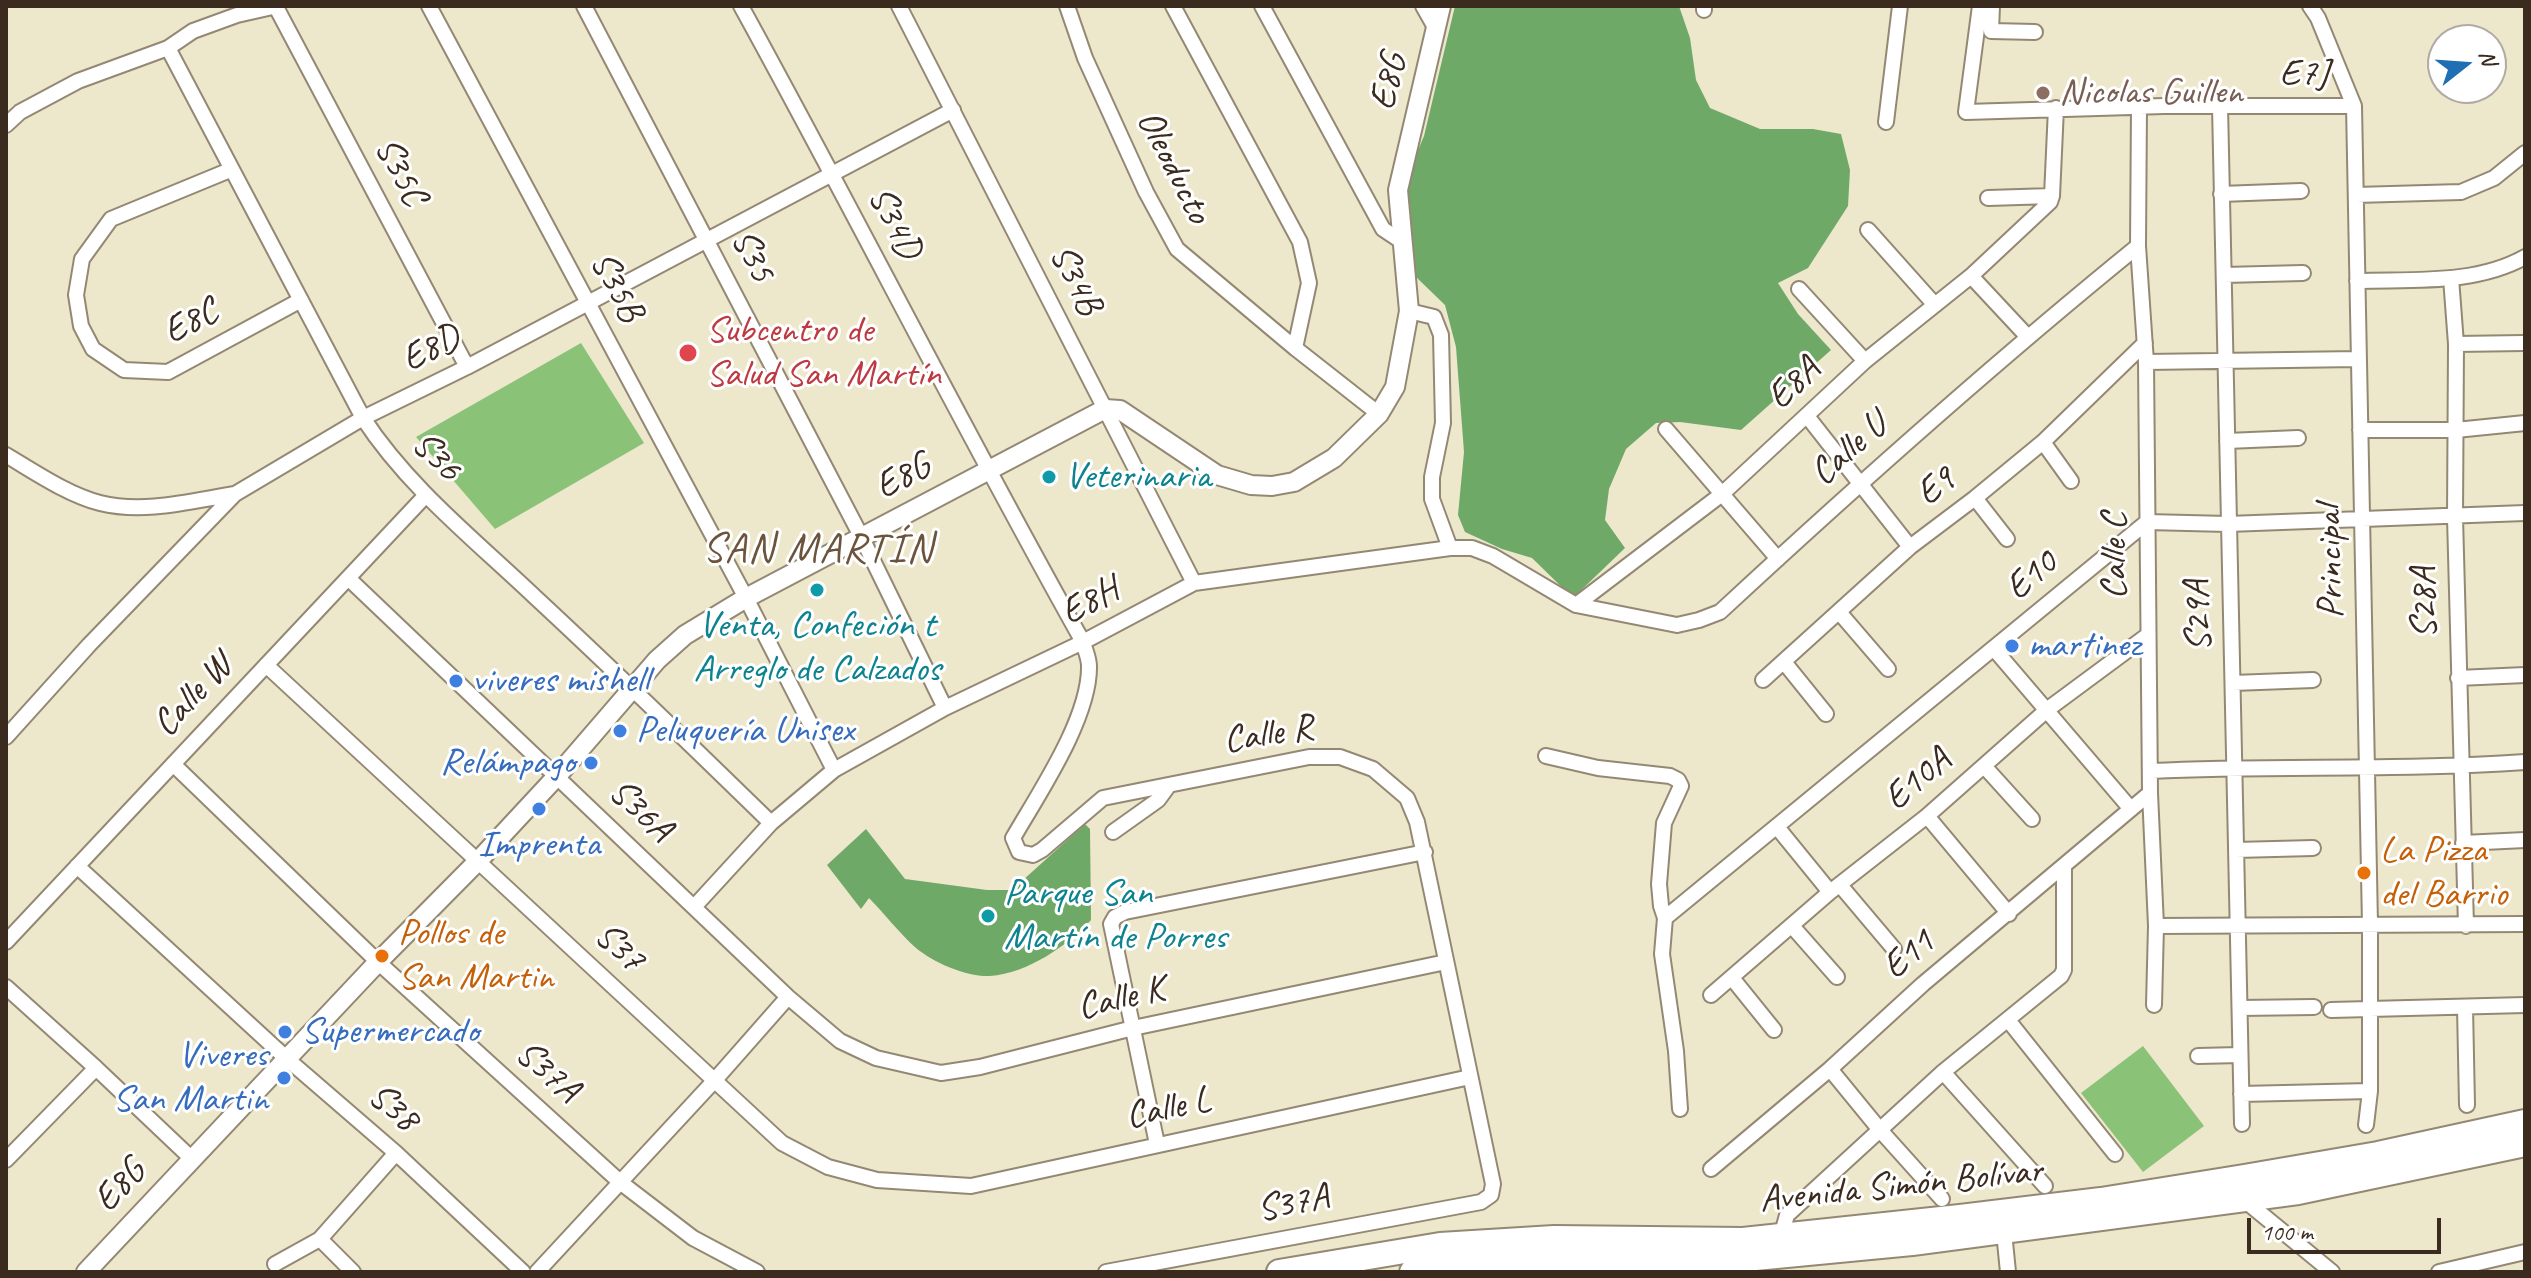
<!DOCTYPE html>
<html>
<head>
<meta charset="utf-8">
<style>
	body { margin:0 }
	#map { position:relative; width:2531px; height:1278px; overflow:hidden; background:#ede7cb; font-family:Caveat,sans-serif }
	canvas { display:block }
	.frame { position:absolute; inset:0; border:8px solid #3b2a1e; pointer-events:none }
	.north { position:absolute; left:2427px; top:24px; width:80px; height:80px; box-sizing:border-box; background:#fff; border:2px solid #b1aaa5; border-radius:50%; rotate:73deg; font-size:22px; font-weight:700; line-height:32px; text-align:center; color:#3b2a1e }
	.north::after { content:''; display:block; margin:auto; width:28px; height:36px; background:#1f6fb2; clip-path:polygon(50% 0,100% 100%,50% 72%,0 100%) }
	.scale { position:absolute; left:2247px; top:1218px; width:194px; height:36px; box-sizing:border-box; border:4px solid #3b2a1e; border-top:0; padding-left:10px; font-size:24px; line-height:28px; white-space:nowrap; color:#3b2a1e; -webkit-text-stroke:6px #fff; paint-order:stroke }
</style>
</head>
<body>
<div id="map">
<canvas width="2531" height="1278"></canvas>
<div class="frame"></div>
<div class="north">N</div>
<div class="scale">100 m</div>
</div>
<script>
const ctx = document.querySelector('canvas').getContext('2d');
ctx.lineJoin = 'round';
function paint(path, color) {
  ctx.fillStyle = color;
  ctx.fill(path, 'evenodd');
}
function stroke(path, color, width, dash) {
  ctx.strokeStyle = color;
  ctx.lineWidth = width;
  ctx.lineCap = dash ? 'butt' : 'round';
  ctx.setLineDash(dash || []);
  ctx.stroke(path);
}
function label(font, color, halo, rows, align = 'center') {
  ctx.font = font + ' Caveat,sans-serif';
  ctx.lineWidth = 6;
  ctx.setLineDash([]);
  ctx.textBaseline = 'middle';
  ctx.strokeStyle = halo;
  ctx.fillStyle = color;
  for (const [text, x, y, turn = 0] of rows) {
    ctx.save();
    ctx.translate(x, y);
    ctx.rotate((+turn || 0) * Math.PI / 180);
    ctx.textAlign = isNaN(turn) ? turn : align;
    if (halo) ctx.strokeText(text, 0, 0);
    ctx.fillText(text, 0, 0);
    ctx.restore();
  }
}
const green = new Path2D(`
	M581 343 644 443 495 529 416 437Z
	M2143 1046 2204 1126 2143 1172 2081 1093Z`);
const forest = new Path2D(`
	M1455 6H1679L1690 38 1696 80 1710 108 1760 129H1813L1841 134 1850 170 1848 206 1808 268 1778 283 1798 314 1831 350 1741 430 1680 422 1656 423 1626 449 1609 489 1605 520 1625 548 1573 598 1532 558 1502 549 1465 532 1458 515 1464 452 1456 347 1445 305 1415 276 1407 197 1413 162 1424 136Z
	M1085 824 1090 829 1091 920C1067 946 1028 973 990 976 967 977 934 963 916 948 899 933 885 914 869 898L861 909 827 865 866 829 905 879 987 890H1012Z`);
const minor = new Path2D(`
	M429 6 746 598 834 770
	M584 6 862 538 945 708
	M741 6C857 217 965 432 1083 642 1085 650 1089 658 1089 666 1090 718 1039 793 1013 838L1019 852 1033 855 1042 850 1103 798 1309 757H1340L1373 769 1407 798 1417 822 1493 1184 1491 1195 1481 1202 1106 1272
	M899 6 1194 583
	M1067 6 1085 58 1146 192 1177 249 1295 348 1379 414
	M1173 6 1300 242 1309 283 1295 348
	M1262 6 1383 229 1401 241
	M1423 6 1436 29
	M1704 6V10
	M1980 6 1966 112 2164 106H2354
	M1992 6 1991 31 2035 32
	M2310 6 2318 18 2354 106 2370 924V1091L2366 1125
	M276 7 467 367
	M168 48 363 418C408 487 475 540 535 597 615 671 693 747 771 823
	M2220 106 2242 1124
	M2139 107 2138 246 2146 362 2150 793 2156 926 2154 1005
	M1886 122 1900 6
	M6 125 20 112 78 81 168 48 193 31 237 15 277 6
	M230 170 111 219 82 259 76 295 81 326 93 349 124 370 168 372 301 300
	M2221 194 2301 191
	M2356 195 2461 192 2494 178 2525 153
	M1988 198 2052 196
	M1868 230 1935 305
	M2224 275 2303 273
	M1971 276 2027 336
	M2451 278 2456 344 2455 517 2466 926
	M2357 281C2412 279 2475 285 2525 257
	M1799 289 1865 361
	M1409 311 1434 317 1441 335 1443 423 1432 477V499L1450 548
	M2456 344 2524 343
	M2146 362 2358 359
	M1807 416 1910 547
	M1666 429 1778 559
	M2360 430H2456L2525 423
	M2227 441 2298 438
	M2043 442 2071 481
	M6 455C33 471 68 495 100 503 144 514 191 501 235 494
	M1975 498 2007 539
	M348 578 788 997 840 1041 876 1058 941 1073 980 1067 1133 1028 1446 962
	M1576 605 1722 494 1865 361 1971 276 2050 202 2052 196 2056 108
	M1839 612 1888 669
	M1995 650 2130 808
	M1784 662 1826 714
	M266 665 782 1143 828 1167 877 1180 971 1186 1470 1077
	M2458 678 2525 675
	M1763 680 1910 547 1975 498 2043 442 2145 343
	M2233 683 2313 680
	M6 737 89 645 235 494 363 418 467 367 953 110
	M1546 756 1598 768 1670 776 1678 780 1681 786 1664 823 1659 884 1661 906 1665 918 1662 954 1676 1051 1680 1109
	M173 764 378 962 620 1182 693 1238 757 1272
	M1984 766 2032 819
	M2152 771C2276 765 2401 771 2525 762
	M1927 816 2009 914
	M1777 827 1830 892
	M1113 832 1158 800 1169 785
	M2463 843 2525 840
	M2236 850 2313 848
	M77 866 286 1058 396 1153 523 1272
	M1840 885 1894 949
	M694 907 771 823 834 770 945 708 1083 642 1194 583 1450 548H1472L1493 556 1576 605 1677 625 1699 620 1720 612C1856 486 1994 363 2138 246
	M1665 918 2147 522 2228 524 2525 513
	M1792 926 1837 977
	M2156 926 2525 924
	M6 942 426 495
	M1732 978 1774 1030
	M6 987 96 1068 192 1159
	M1711 995 1830 892 1927 816 2048 709 2148 635
	M2465 1007 2467 1105
	M2240 1008 2314 1007
	M2331 1010 2525 1005
	M2008 1020 2115 1154
	M2198 1056 2240 1055
	M1830 1069 1880 1130 1942 1199
	M1943 1072 2045 1186
	M2241 1094 2370 1091
	M1157 1144 1111 924 1115 917 1125 912 1425 852
	M6 1160 96 1068
	M1711 1169 1830 1069 1923 984 2150 793
	M2243 1199 2332 1272
	M2004 1232 2008 1272
	M1781 1237 1787 1215 1943 1072 2061 976 2064 970V868
	M320 1239 353 1272
	M275 1264 320 1239 396 1153
	M537 1272 714 1081 788 997
	M2439 1272 2525 1252`);
const tertiary = new Path2D(`
	M86 1272 378 962 479 860 557 776 657 660 685 635 746 598 1105 409 1120 410 1217 475 1251 485 1272 486 1294 482 1334 458 1379 414 1395 387 1409 311 1398 190 1441 6`);
const trunk = new Path2D(`
	M1279 1272 1440 1245 1554 1238 1743 1240 1960 1217 2101 1200 2244 1177 2378 1154 2525 1122
	M1412 1272 1535 1259H1745L1912 1243 2298 1192 2525 1144`);
const markers = [
	[2043,93,8,"#8d6e63"],
	[688,353,10,"#e0444e"],
	[1049,477,8,"#0f9aa8"],
	[817,590,8,"#0f9aa8"],
	[2012,646,8,"#3f7fe0"],
	[456,681,8,"#3f7fe0"],
	[620,731,8,"#3f7fe0"],
	[591,763,8,"#3f7fe0"],
	[539,809,8,"#3f7fe0"],
	[2364,873,8,"#e8710a"],
	[988,916,8,"#0f9aa8"],
	[382,956,8,"#e8710a"],
	[285,1032,8,"#3f7fe0"],
	[284,1078,8,"#3f7fe0"]
];
const streetNames = [
	["E7J",2304,74],
	["E8G",1389,82,-76],
	["Oleoducto",1173,167,63],
	["S35C",400,172,62],
	["S34D",894,223,63],
	["S35",752,256,63],
	["S34B",1075,280,63],
	["S35B",616,287,62],
	["E8C",191,322,-27],
	["E8D",431,349,-27],
	["E8A",1794,384,-43],
	["Calle U",1849,450,-42],
	["S36",436,457,46],
	["E8G",903,477,-28],
	["E9",1936,487,-37],
	["Calle C",2115,556,-90],
	["Principal",2331,562,-91],
	["E10",2032,576,-40],
	["E8H",1090,602,-28],
	["S28A",2425,603,-91],
	["S29A",2199,616,-92],
	["Calle W",193,696,-47],
	["Calle R",1268,735,-9],
	["E10A",1918,780,-40],
	["S36A",640,811,44],
	["S37",619,948,43],
	["E11",1909,955,-40],
	["Calle K",1121,999,-13],
	["S37A",547,1072,42],
	["S38",393,1108,41],
	["Calle L",1168,1109,-12],
	["E8G",120,1186,-47],
	["Avenida Simón Bolívar",1901,1186,-6],
	["S37A",1293,1204,-11]
];
const educationNames = [
	["Nicolas Guillen",2059,93]
];
const healthNames = [
	["Subcentro de",706,331],
	["Salud San Martín",706,375]
];
const cultureNames = [
	["Veterinaria",1065,477],
	["Venta, Confeción t",817,626,"center"],
	["Arreglo de Calzados",817,670,"center"],
	["Parque San",1004,894],
	["Martín de Porres",1004,938]
];
const shopNames = [
	["martinez",2028,646],
	["viveres mishell",472,681],
	["Peluquería Unisex",636,731],
	["Relámpago",575,763,"right"],
	["Imprenta",539,845,"center"],
	["Supermercado",301,1032],
	["Viveres",268,1056,"right"],
	["San Martin",268,1100,"right"]
];
const foodNames = [
	["La Pizza",2380,851],
	["del Barrio",2380,895],
	["Pollos de",398,934],
	["San Martin",398,978]
];
const quarterNames = [
	["SAN MARTÍN",818,550]
];
paint(green, '#8ac378');
paint(forest, '#6fa968');
stroke(minor, '#948874', 18);
stroke(tertiary, '#948874', 22);
stroke(trunk, '#948874', 28);
stroke(minor, '#fff', 14);
stroke(tertiary, '#fff', 18);
stroke(trunk, '#fff', 24);
for (const [x, y, r, color] of markers) {
  const dot = new Path2D();
  dot.arc(x, y, r, 0, 2 * Math.PI);
  ctx.fillStyle = color;
  ctx.fill(dot);
  stroke(dot, '#fff', 3);
}
label('38px', '#3b2a1e', '#fff', streetNames);
label('38px', '#785e54', '#fff', educationNames, 'left');
label('38px', '#be3a42', '#fff', healthNames, 'left');
label('38px', '#0d838f', '#fff', cultureNames, 'left');
label('38px', '#366cbe', '#fff', shopNames, 'left');
label('38px', '#c56008', '#fff', foodNames, 'left');
ctx.letterSpacing = '2px';
label('42px', '#6c543c', '#fff', quarterNames);
ctx.letterSpacing = '0px';
</script>
</body>
</html>
